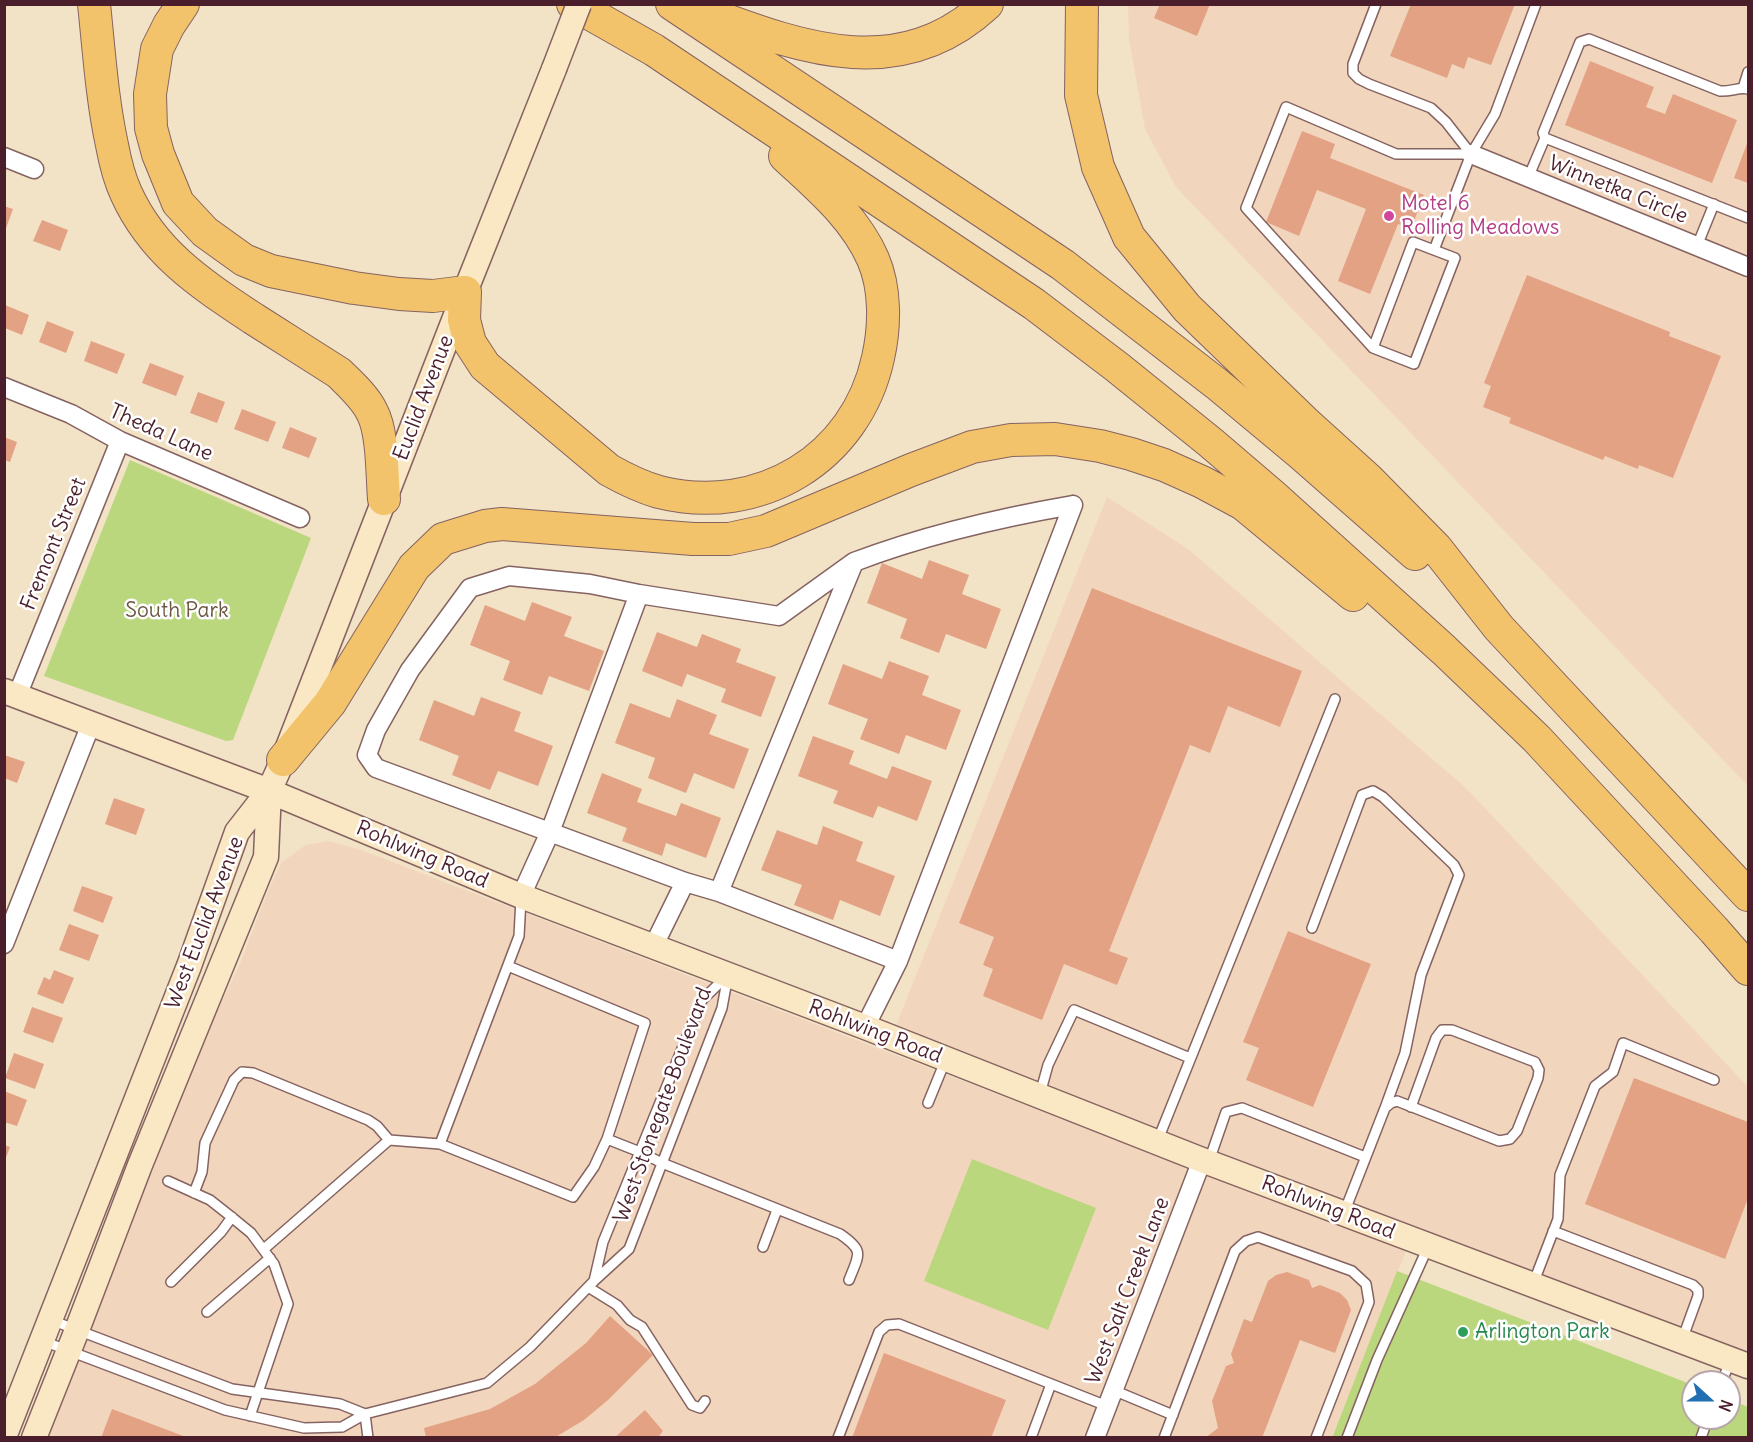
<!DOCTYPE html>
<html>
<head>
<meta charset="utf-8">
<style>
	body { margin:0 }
	#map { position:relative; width:1753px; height:1442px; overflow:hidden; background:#f2e2c6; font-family:Delius,sans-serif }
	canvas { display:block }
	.frame { position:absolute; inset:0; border:6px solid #4a1f2b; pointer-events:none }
	.north { position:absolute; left:1681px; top:1370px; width:60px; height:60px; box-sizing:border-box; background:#fff; border:2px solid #b7a5aa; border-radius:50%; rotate:111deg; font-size:16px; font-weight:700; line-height:24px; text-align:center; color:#4a1f2b }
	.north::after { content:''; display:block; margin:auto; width:21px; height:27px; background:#1f6fb2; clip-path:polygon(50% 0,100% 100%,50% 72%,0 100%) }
</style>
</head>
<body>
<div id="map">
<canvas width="1753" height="1442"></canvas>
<div class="frame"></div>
<div class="north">N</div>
</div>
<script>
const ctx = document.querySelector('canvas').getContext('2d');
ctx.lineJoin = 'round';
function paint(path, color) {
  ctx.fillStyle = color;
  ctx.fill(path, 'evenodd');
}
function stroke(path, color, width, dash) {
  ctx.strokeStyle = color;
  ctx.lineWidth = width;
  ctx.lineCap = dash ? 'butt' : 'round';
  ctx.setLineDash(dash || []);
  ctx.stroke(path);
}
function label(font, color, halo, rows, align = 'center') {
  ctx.font = font + ' Delius,sans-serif';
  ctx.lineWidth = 5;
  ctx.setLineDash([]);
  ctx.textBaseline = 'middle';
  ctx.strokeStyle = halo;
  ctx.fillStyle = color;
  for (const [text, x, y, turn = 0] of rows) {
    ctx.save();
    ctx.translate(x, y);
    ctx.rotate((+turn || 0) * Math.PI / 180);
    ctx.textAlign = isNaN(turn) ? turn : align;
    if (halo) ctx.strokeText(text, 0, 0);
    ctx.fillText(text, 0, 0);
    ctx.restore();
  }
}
const built = new Path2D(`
	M1128 5H1748V786L1176 187 1145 129 1129 39Z
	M1107 497 1188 549 1466 788 1748 1087V1366L891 1038Z
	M328 841 361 850 1406 1251 1332 1437 44 1438 169 1110 240 964 268 891 282 862 306 845Z`);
const green = new Path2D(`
	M130 460 311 538 233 740 226 741 44 676Z
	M972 1159 1096 1208 1048 1330 924 1281Z
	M1397 1271 1693 1385V1418H1729V1399L1748 1407V1437L1332 1438Z`);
const building = new Path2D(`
	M1160 4H1210L1197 36 1154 18Z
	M1411 4H1515L1491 65 1468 57 1464 69 1452 64 1447 78 1390 56Z
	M1590 61 1654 87 1646 107 1665 114 1673 94 1737 120 1712 183 1565 125Z
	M1302 131 1335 144 1330 158 1424 195 1411 229 1398 224 1370 294 1338 281 1366 209 1317 190 1299 236 1266 222Z
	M1748 141V183L1734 178Z
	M4 206 13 209 5 231H4Z
	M42 220 68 230 60 251 33 241Z
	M1527 275 1670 332 1669 336 1721 356 1673 478 1639 465 1638 469 1605 456 1603 460 1509 423 1511 418 1483 407 1491 386 1484 383Z
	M5 305 29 315 22 335 5 328Z
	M47 321 74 332 66 353 39 342Z
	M91 341 125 354 117 374 84 361Z
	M150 363 184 376 176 396 142 383Z
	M198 392 225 402 217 423 190 413Z
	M242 409 276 422 268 442 234 429Z
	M290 427 317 438 309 458 282 448Z
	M4 437 17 442 10 462 4 460Z
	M929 560 969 575 962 594 1001 609 986 649 946 634 939 653 900 638 907 619 867 603 882 563 922 579Z
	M1092 588 1302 671 1280 727 1228 706 1210 753 1190 745 1109 951 1128 958 1117 985 1064 964 1042 1020 983 996 993 969 983 965 994 937 959 923Z
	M532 602 572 617 564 636 604 651 589 691 549 676 542 695 503 680 510 661 470 645 485 605 525 621Z
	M657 632 697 647 702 634 741 649 736 662 776 677 761 717 721 702 726 689 687 674 682 687 642 671Z
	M889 661 929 676 922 695 961 710 946 750 906 735 899 754 860 739 868 719 828 704 843 664 882 679Z
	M481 697 521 712 514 731 553 746 538 786 498 771 490 790 452 775 459 756 419 740 434 700 474 716Z
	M677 699 717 715 709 734 749 749 734 789 694 773 686 793 648 778 655 758 615 743 630 703 670 718Z
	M813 736 854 751 849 764 887 779 892 766 932 781 917 821 878 806 873 818 833 803 838 791 798 776Z
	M4 755 25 762 17 783 4 778Z
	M602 773 642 789 637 802 676 816 681 803 721 818 706 858 666 843 662 856 622 841 627 828 587 813Z
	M114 798 145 809 136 835 105 824Z
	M823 826 863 842 856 861 895 876 880 916 840 900 833 920 794 905 802 885 761 870 777 830 817 845Z
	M82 886 113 897 103 923 73 911Z
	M69 924 99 935 89 961 59 950Z
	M1288 931 1371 964 1313 1107 1246 1080 1259 1048 1243 1042Z
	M54 970 74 978 63 1004 37 994 44 977 50 980Z
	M32 1007 63 1018 53 1043 23 1032Z
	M14 1053 44 1064 35 1089 5 1078Z
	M1634 1078 1748 1122V1198L1725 1259 1585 1204Z
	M4 1091 27 1100 17 1126 4 1122Z
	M4 1145 10 1147 5 1160H4Z
	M1287 1272 1309 1280 1312 1288 1320 1285 1340 1293 1347 1300 1351 1310 1335 1353 1300 1340 1262 1438H1205L1218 1428 1212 1401 1226 1366 1234 1363 1231 1354 1244 1319 1252 1322 1268 1281 1276 1275Z
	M610 1316 653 1355 608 1400 584 1420 554 1438H426L424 1428 490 1409 535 1384 586 1343Z
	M884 1353 1006 1400 991 1438H852Z
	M112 1409 186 1437V1438H101Z
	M645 1410 663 1431 659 1436 660 1438H614Z`);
const lane = new Path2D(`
	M1376 4 1353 64V73L1359 79 1369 84 1431 108 1446 122 1471 154
	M1743 88 1748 72
	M1748 89C1739 87 1730 92 1720 91L1589 39 1580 42 1543 133 1545 138 1748 218
	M1471 154H1396L1286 107 1246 208 1373 348 1414 364 1455 258 1434 250 1471 154 1495 114 1536 4
	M1528 178 1545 138
	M1697 246 1714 204
	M1373 348 1413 242 1434 250
	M1312 928 1362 795 1373 791 1383 797 1454 865 1459 875 1421 975 1405 1053 1385 1108
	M508 966 645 1023 607 1139
	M728 975 722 1008 629 1249 594 1281 603 1242 702 1000Z
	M1040 1094 1048 1065 1074 1010 1190 1058
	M928 1103 946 1059
	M1157 1142 1335 699
	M440 1144 573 1197 594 1167 607 1139 640 1152 662 1163 840 1234C865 1251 859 1254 849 1280
	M1209 1161 1226 1112 1242 1108 1365 1157
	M168 1181 210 1200 229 1215 251 1233 274 1264 288 1304 250 1416
	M194 1193 202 1172 205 1143 234 1080 242 1072 253 1073 368 1120 377 1126 389 1140
	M1344 1213 1385 1108 1391 1103 1397 1101 1499 1141 1510 1139 1517 1131 1538 1078 1539 1070 1535 1062 1452 1030H1442L1436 1038 1411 1107
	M1553 1231 1693 1285 1698 1290V1296L1682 1340
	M763 1247 777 1210
	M264 1249 389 1140 440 1144 519 936 521 899
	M171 1282 221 1232 232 1217
	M1533 1284 1558 1219 1560 1175 1595 1086 1613 1072 1623 1043 1714 1080
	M588 1287 617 1305 630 1320 642 1327 692 1405 700 1408 705 1401
	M207 1312 270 1258
	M51 1320 232 1389 340 1404 365 1414
	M43 1341 225 1410 304 1428 342 1427 365 1414 487 1383 530 1347 594 1281
	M1722 1382 1730 1361
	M1113 1390 1173 1415
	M365 1414 368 1438
	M838 1438 879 1332 887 1325 899 1324 1107 1406
	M1031 1438 1051 1384
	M1164 1438 1235 1251 1246 1241 1258 1237 1352 1271 1366 1284 1369 1302 1316 1438
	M1347 1438 1377 1360 1428 1247
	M1701 1438 1708 1418`);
const street = new Path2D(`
	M1471 154 1748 267
	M4 157 34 169
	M4 387 71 414 120 441 300 518
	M854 562 779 616 639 594 590 584 540 579 509 576 470 588 410 670 376 730 367 755 376 768 685 882 719 892 898 961
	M17 696 120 441
	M719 892 854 562C925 535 998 518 1073 505
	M521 896 550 832 639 594
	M4 944 91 724
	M653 947 685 882
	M865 1027 898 961 1073 505
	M1095 1438 1202 1160`);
const secondary = new Path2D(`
	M4 691 269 791 521 896 865 1027 1202 1160 1748 1366
	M4 1437 189 966 237 832 269 791 283 760 465 292 554 69
	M34 1438 77 1330 140 1165 266 857 269 791`);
const highway = new Path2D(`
	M94 4C99 51 102 99 112 145 115 161 119 178 126 193 153 253 201 284 254 319 282 337 311 355 339 373 350 384 365 397 372 412 383 432 382 475 384 499
	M183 4 169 25 157 49 150 94 151 128 158 154 178 203 205 232 244 260 271 271 354 288 399 294 433 296 465 292 464 320 470 343 485 366 609 470C625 479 641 487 659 492 759 517 856 459 878 358 885 327 886 289 873 259 854 216 818 187 785 156
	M573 4 654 50 1034 304 1117 367 1210 442 1272 495 1444 650 1537 739 1714 930 1748 969
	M672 4 1063 265 1217 384 1301 454 1415 554
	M1082 4 1081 95 1098 167 1129 237 1187 308 1304 421 1367 478 1436 548 1499 628 1748 895
	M710 14C806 50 902 83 987 4
	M283 760 330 703 414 567 443 539 485 526 502 524 693 539H729L766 531 911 470 972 447 1011 440 1055 439 1100 446 1131 454 1164 465 1202 482 1243 504 1353 595`);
const secondaryBridge = new Path2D(`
	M554 69 579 4`);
const markers = [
	[1389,216,6,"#d1479c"],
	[1463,1332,6,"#2e9e5b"]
];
const streetNames = [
	["Winnetka Circle",1618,190,22],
	["Euclid Avenue",424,398,-69],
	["Theda Lane",161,433,24],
	["Fremont Street",54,544,-68],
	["Rohlwing Road",422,855,23],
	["West Euclid Avenue",205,923,-69],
	["Rohlwing Road",875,1032,21],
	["West Stonegate Boulevard",663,1105,-70],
	["Rohlwing Road",1328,1208,21],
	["West Salt Creek Lane",1128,1291,-69]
];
const hotelNames = [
	["Motel 6",1401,204],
	["Rolling Meadows",1401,228]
];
const parkNames = [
	["South Park",177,611]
];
const leisureNames = [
	["Arlington Park",1475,1332]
];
paint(built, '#f2d5bd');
paint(green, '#bad77d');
paint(building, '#e3a284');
stroke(lane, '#856361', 12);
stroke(street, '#856361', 21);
stroke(secondary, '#856361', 27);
stroke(highway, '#856361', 34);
stroke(lane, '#fff', 9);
stroke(street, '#fff', 18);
stroke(secondary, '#fae7c3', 24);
stroke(highway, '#f2c36a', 32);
stroke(secondaryBridge, '#856361', 27, []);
stroke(secondaryBridge, '#fae7c3', 24);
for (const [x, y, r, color] of markers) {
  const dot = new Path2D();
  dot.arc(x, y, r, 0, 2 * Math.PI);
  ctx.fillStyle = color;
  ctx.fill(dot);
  stroke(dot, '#fff', 2);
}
label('21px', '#4a1f2b', '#fff', streetNames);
label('21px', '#b23c85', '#fff', hotelNames, 'left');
label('21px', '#6c5644', '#fff', parkNames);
label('21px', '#27864d', '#fff', leisureNames, 'left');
</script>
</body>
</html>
